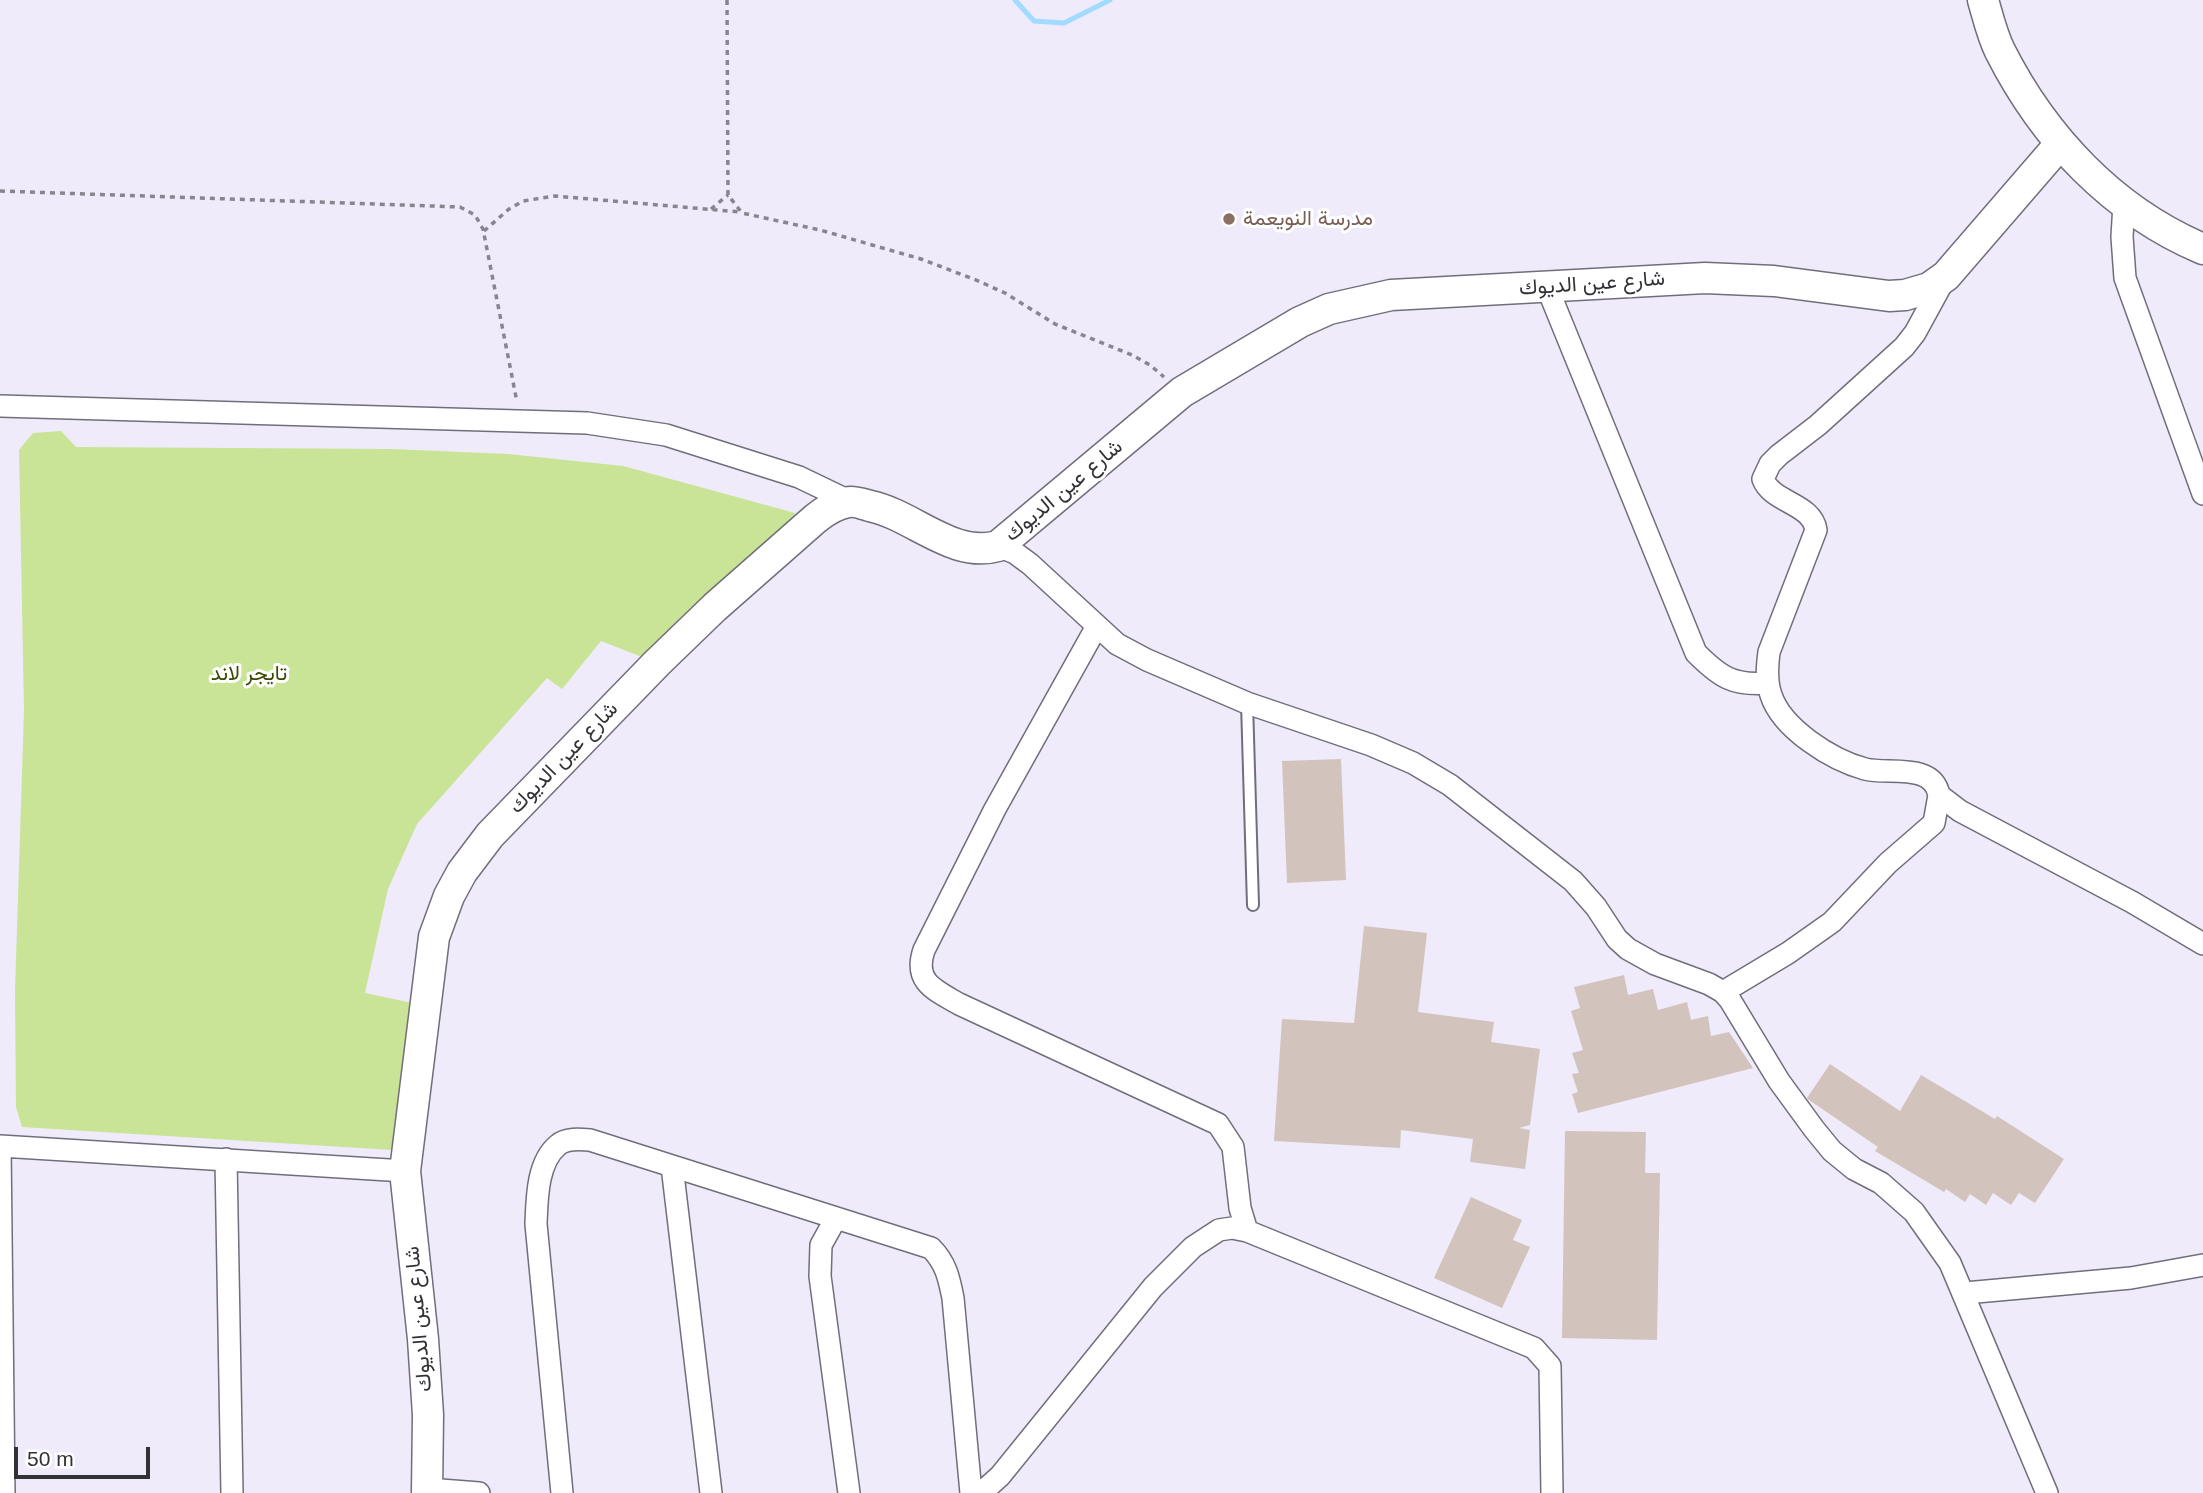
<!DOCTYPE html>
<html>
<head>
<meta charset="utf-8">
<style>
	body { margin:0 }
	#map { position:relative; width:2203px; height:1493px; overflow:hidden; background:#efebfa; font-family:Helvetica,sans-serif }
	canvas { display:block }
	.scale { position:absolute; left:14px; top:1447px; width:136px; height:32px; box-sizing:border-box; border:4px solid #323136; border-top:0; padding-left:9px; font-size:21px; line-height:24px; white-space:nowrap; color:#323136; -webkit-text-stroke:5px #fff; paint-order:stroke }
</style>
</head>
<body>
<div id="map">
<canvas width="2203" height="1493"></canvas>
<div class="scale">50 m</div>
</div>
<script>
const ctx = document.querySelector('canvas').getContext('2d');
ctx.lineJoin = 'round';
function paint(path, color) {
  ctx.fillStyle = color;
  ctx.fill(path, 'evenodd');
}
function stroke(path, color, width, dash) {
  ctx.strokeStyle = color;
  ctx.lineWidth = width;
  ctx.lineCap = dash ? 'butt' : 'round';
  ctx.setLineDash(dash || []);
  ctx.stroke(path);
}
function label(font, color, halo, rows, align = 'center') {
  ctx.font = font + ' Helvetica,Vazirmatn,sans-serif';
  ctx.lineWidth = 6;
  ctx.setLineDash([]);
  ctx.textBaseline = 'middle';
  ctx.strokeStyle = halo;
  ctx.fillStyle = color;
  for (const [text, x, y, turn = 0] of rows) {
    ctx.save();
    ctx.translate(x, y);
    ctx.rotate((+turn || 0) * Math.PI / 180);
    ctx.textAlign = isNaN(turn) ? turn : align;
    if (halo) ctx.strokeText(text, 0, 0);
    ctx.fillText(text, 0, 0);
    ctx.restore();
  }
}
const green = new Path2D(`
	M61 431 76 447 392 449 508 454 623 466 795 513V527L650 660 601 641 562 689 547 678 417 824 388 889 365 993 417 1004 392 1150 22 1127 16 1107 15 991 24 710 19 450 33 433Z`);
const stream = new Path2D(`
	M1015 0 1034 21 1064 23 1110 0`);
const building = new Path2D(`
	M1341 759 1346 880 1287 883 1282 761Z
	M1364 926 1427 933 1418 1012 1494 1022 1491 1042 1540 1049 1530 1125 1519 1128 1530 1130 1525 1169 1470 1162 1473 1139 1401 1130 1400 1148 1274 1141 1282 1019 1354 1023Z
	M1624 975 1628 995 1653 989 1658 1010 1687 1002 1691 1020 1708 1016 1711 1036 1729 1032 1753 1068 1578 1113 1572 1094 1578 1092 1572 1074 1579 1073 1572 1053 1583 1050 1571 1011 1580 1008 1574 987Z
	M1830 1064 1900 1111 1921 1075 1995 1119 1997 1116 2064 1159 2035 1203 2019 1193 2011 1205 1993 1193 1986 1205 1970 1194 1965 1202 1946 1189 1944 1192 1875 1151 1878 1147 1809 1100 1807 1098Z
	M1565 1131 1646 1132 1645 1173H1660L1657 1340 1562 1338Z
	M1471 1197 1522 1220 1513 1240 1530 1247 1502 1308 1434 1278Z`);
const path = new Path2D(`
	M727 0 728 195 742 213 820 230 921 259 976 280 1005 293 1055 324 1132 355 1150 365 1164 377
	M0 191 460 207 475 215 483 229 517 402
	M711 209 728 195
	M484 231 509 209 523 201 555 196 740 212`);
const lane = new Path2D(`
	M1247 703 1253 905`);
const street = new Path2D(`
	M2124 204 2122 237 2125 278 2203 494
	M1945 278 1915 333 1904 347 1818 425 1779 455 1770 464 1763 479C1772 503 1812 503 1816 530L1769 652C1767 667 1766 681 1771 695 1782 729 1832 760 1865 769 1888 775 1933 762 1939 795L1960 811 2132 902 2203 944
	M1547 287 1696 653C1720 677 1733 686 1768 683
	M0 406 587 423 666 435 799 477 851 502
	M998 546 1015 553 1030 564 1117 644 1147 660 1247 703 1371 745 1413 763 1450 785 1573 881 1596 907 1617 939 1628 949 1655 964 1709 984 1723 992 1730 1000 1779 1081 1814 1129 1832 1151 1854 1169 1881 1183 1914 1212 1950 1263 2047 1493
	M1097 626 995 809 924 950C913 982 935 990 959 1004L1218 1124 1233 1147 1240 1208 1247 1231 1534 1348 1550 1366 1552 1493
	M1723 992 1788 953 1832 922 1888 863 1934 823 1939 795
	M0 1146 405 1171
	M0 1146 4 1493
	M226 1159 232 1493
	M672 1166 711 1493
	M836 1218 821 1245 820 1276 849 1493
	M1965 1293 2131 1278 2203 1265
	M428 1489 479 1493
	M562 1493 536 1224C537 1199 537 1162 558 1145 566 1138 579 1139 590 1140L931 1248C946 1263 949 1278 953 1298L971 1493
	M981 1493 1000 1476 1153 1287 1193 1247 1219 1230 1232 1228 1247 1231`);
const secondary = new Path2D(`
	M1983 0C1988 17 1992 35 2000 51 2044 138 2113 211 2203 249
	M427 1493 428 1415 423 1339 405 1171 434 937 449 896 462 872 490 835 657 663 715 607 815 519C825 511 835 504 849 502 855 501 863 504 870 506 913 515 953 559 998 546L1182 392 1300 322 1329 309 1391 295 1705 278 1774 281 1889 296 1905 295 1929 288 1946 276 2060 144`);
const markers = [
	[1229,219,7,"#8d6e63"]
];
const educationNames = [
	["مدرسة النويعمة",1243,219]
];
const streetNames = [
	["شارع عين الديوك",1592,284,-4],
	["شارع عين الديوك",1064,491,-40],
	["شارع عين الديوك",564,758,-46],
	["شارع عين الديوك",419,1319,-95]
];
const parkNames = [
	["تايجر لاند",249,674]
];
paint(green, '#c9e496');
stroke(stream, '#a1dbff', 5);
paint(building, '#d3c3bd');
stroke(lane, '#716e7b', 14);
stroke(street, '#716e7b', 24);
stroke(secondary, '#716e7b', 33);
stroke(path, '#88858f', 3.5, [5, 5]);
stroke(lane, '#fff', 10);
stroke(street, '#fff', 21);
stroke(secondary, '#fff', 30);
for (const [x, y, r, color] of markers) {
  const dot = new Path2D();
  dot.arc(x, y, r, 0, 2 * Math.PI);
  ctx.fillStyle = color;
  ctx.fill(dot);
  stroke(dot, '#fff', 2.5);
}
label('21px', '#785e54', '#fff', educationNames, 'left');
label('21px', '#323136', '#fff', streetNames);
label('21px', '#374a00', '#fff', parkNames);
</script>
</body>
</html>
